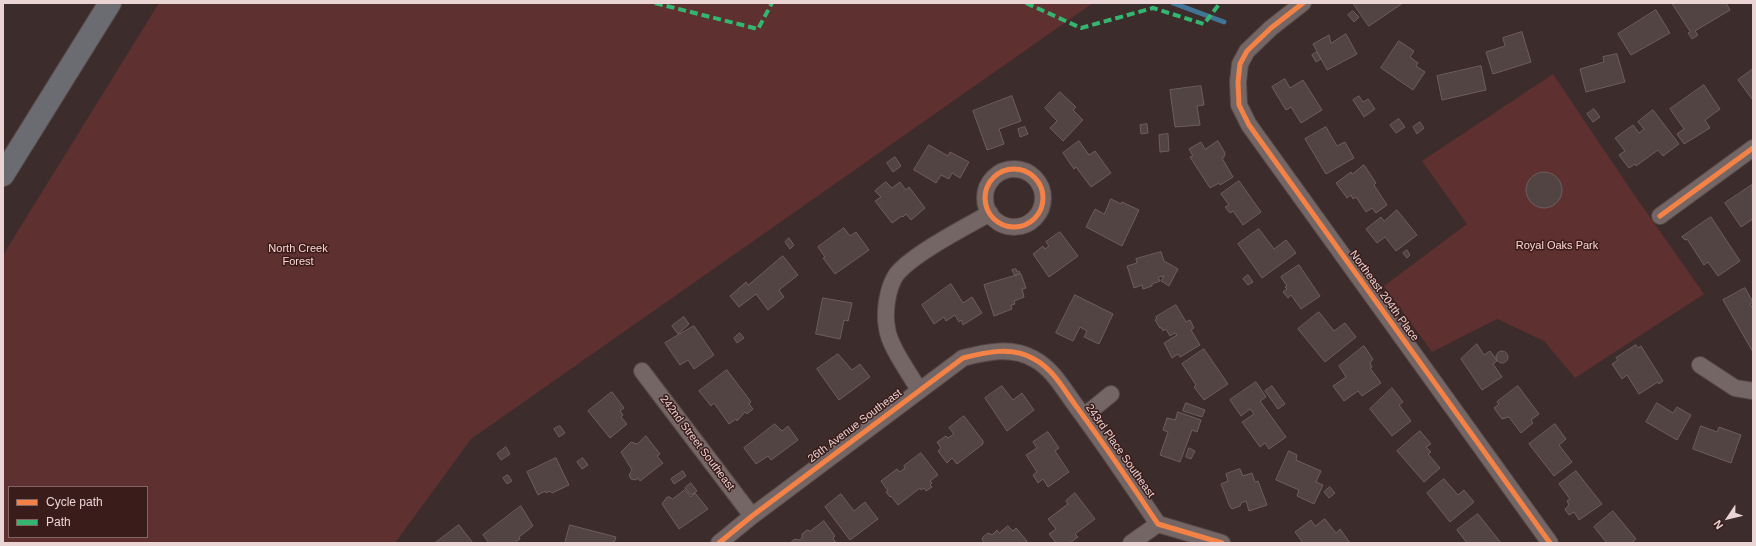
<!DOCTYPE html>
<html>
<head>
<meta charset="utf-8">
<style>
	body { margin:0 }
	#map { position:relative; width:1756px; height:546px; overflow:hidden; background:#3d2c2c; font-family:Arial,sans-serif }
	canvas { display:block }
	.frame { position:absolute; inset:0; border:4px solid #ebd5d4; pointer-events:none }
	.legend { position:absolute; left:8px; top:486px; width:140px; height:52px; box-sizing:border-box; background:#3a1c1a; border:1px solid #816664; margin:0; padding:5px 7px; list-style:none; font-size:12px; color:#ebd5d4 }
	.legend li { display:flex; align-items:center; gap:8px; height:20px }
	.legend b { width:20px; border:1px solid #816664 }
	.north { position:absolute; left:1708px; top:498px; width:40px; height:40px; -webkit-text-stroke:3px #3a1c1a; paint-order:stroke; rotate:235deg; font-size:11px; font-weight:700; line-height:16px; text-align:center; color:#ebd5d4 }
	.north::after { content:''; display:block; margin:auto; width:14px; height:18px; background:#ebd5d4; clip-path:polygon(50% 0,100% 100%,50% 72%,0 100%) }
</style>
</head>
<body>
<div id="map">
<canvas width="1756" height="546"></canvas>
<div class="frame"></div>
<ul class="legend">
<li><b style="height:5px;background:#f48246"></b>Cycle path</li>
<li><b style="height:5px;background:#33b770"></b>Path</li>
</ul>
<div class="north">N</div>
</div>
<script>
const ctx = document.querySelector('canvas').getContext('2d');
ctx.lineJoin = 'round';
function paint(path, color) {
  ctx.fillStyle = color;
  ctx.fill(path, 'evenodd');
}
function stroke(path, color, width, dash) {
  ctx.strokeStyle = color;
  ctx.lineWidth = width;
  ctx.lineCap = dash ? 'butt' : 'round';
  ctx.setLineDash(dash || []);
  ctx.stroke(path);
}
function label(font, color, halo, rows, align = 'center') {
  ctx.font = font + ' Arial,sans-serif';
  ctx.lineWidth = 3;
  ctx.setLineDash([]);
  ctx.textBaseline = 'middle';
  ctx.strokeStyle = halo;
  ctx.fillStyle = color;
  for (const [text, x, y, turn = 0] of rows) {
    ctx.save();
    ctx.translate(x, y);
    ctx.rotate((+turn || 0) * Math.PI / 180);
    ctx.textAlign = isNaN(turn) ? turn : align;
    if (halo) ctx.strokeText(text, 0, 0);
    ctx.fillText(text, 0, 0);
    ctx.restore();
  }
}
const green = new Path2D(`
	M159 3H1093L471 439 395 543H3V255ZM9 487H147V537H9Z
	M1553 74 1633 193 1704 294 1575 378 1544 341 1497 319 1432 352 1384 286 1467 224 1422 161Z`);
const stream = new Path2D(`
	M1173 3 1224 22`);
const building = new Path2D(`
	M1353 3H1403L1369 26Z
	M1672 3H1726L1730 10 1695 31 1698 35 1692 39 1688 33 1690 32Z
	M1656 10 1670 33 1631 55 1618 34Z
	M1353 11 1359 17 1354 22 1348 15Z
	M1522 32 1531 62 1493 74 1486 52 1505 46 1503 38Z
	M1346 34 1357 54 1327 70 1313 44 1329 35 1331 43Z
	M1399 41 1414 51 1410 57 1418 63 1416 66 1425 72 1413 90 1381 68Z
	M1317 52 1321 59 1316 62 1312 55Z
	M1617 54 1625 82 1586 92 1580 69 1604 62 1603 57Z
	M1481 66 1486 90 1442 100 1437 76Z
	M1753 69V99H1752L1738 80Z
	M1285 79 1290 88 1303 80 1322 110 1301 123 1291 107 1286 110 1272 87Z
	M1704 85 1720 109 1705 120 1710 128 1684 144 1677 134 1684 129 1670 109Z
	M1201 86 1204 105 1197 106 1200 125 1175 127 1170 90Z
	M1060 92 1076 107 1073 110 1083 120 1063 141 1050 128 1057 121 1045 108Z
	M1012 96 1021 121 999 129 1004 144 987 150 973 111Z
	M1359 96 1363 102 1368 99 1375 109 1364 117 1353 100Z
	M1594 109 1600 117 1593 122 1587 114Z
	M1653 110 1679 144 1663 156 1658 150 1636 166 1635 164 1629 168 1619 155 1625 151 1615 138 1633 125 1639 133 1644 129 1638 122Z
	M1399 119 1405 127 1396 133 1390 125Z
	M1420 122 1424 128 1417 134 1413 127Z
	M1147 124 1148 133 1141 134 1140 125Z
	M1025 127 1028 134 1020 137 1018 129Z
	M1326 127 1337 146 1345 142 1354 158 1326 174 1305 139Z
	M1168 134 1169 151 1160 152 1159 135Z
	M1079 141 1089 155 1095 151 1111 173 1091 187 1076 167 1074 169 1063 153Z
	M1218 141 1225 153 1224 157 1222 158 1233 177 1220 185 1219 183 1210 188 1190 157 1193 156 1189 149 1201 142 1205 149Z
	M929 145 948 156 950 152 969 162 960 178 952 173 949 179 941 175 936 183 914 170Z
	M895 157 901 166 893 172 887 163Z
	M1364 165 1376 183 1374 185 1387 205 1376 213 1372 208 1366 212 1356 197 1353 199 1351 195 1347 198 1336 183 1351 172 1352 174Z
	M1526 190a18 18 0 1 1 36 0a18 18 0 1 1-36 0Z
	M1239 181 1261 212 1243 225 1233 211 1230 213 1225 207 1229 205 1221 194Z
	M886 182 892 188 900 182 906 190 909 187 925 208 911 220 906 214 903 217 902 216 892 223 875 201 881 197 875 191Z
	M1752 185 1753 219 1741 227 1725 203Z
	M1111 199 1121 204 1122 202 1139 210 1122 246 1086 227 1095 209 1104 214Z
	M1397 210 1417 235 1396 251 1385 237 1377 243 1366 229 1381 217 1384 221Z
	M1711 217 1740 261 1718 276 1708 262 1704 265 1687 239 1685 240 1682 237Z
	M844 228 850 236 856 232 869 250 835 274 823 258 825 257 818 247Z
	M1259 229 1274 249 1286 240 1296 253 1262 278 1238 244Z
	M1060 232 1078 256 1049 277 1033 254 1043 246 1045 249 1049 246 1046 242Z
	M789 238 794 245 790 249 785 242Z
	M1407 250 1410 255 1407 258 1403 253Z
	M1161 252 1164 261 1178 269 1169 286 1161 281 1164 276 1158 277 1160 281 1152 284V286L1143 289 1142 285 1134 288 1127 266 1137 263 1136 259Z
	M783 256 798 275 779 290 784 297 768 310 756 294 739 307 730 296 746 282 748 285Z
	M1299 265 1320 296 1301 309 1291 295 1288 298 1283 292 1287 289 1285 287 1287 286 1281 277Z
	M1016 269 1017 272 1019 271 1020 273 1015 276 1012 270Z
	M1021 274 1026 288 1022 289 1024 297 1014 301 1015 304 1011 305 1012 309 994 316 984 285Z
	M1248 275 1253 282 1248 285 1243 279Z
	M951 284 963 303 972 297 982 313 963 325 961 320 959 322 955 315 946 321 944 317 934 324 922 305Z
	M1745 288 1753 302 1750 304 1753 309V352L1723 300Z
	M1075 295 1113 314 1099 344 1084 337 1087 331 1080 327 1073 341 1056 333Z
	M823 298 852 303 848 321 844 320 840 339 816 334Z
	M1176 305 1186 322 1190 320 1194 328 1191 330 1200 345 1180 357 1178 354 1172 358 1164 343 1177 335 1175 333 1170 336 1166 329 1163 331 1162 328H1160L1155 320 1157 318 1156 317Z
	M1319 312 1334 331 1345 323 1356 337 1325 362 1298 329Z
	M684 317 689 324 678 334 672 326Z
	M694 326 714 355 694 369 688 360 680 365 665 343Z
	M740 333 744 338 737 343 734 338Z
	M1477 344 1484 355 1490 351 1497 361 1493 364 1502 377 1482 390 1461 359Z
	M1636 345 1638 348 1641 346 1663 381 1659 384 1658 382 1639 394 1627 375 1622 379 1612 364 1618 360 1616 358Z
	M1364 346 1373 359 1370 363 1372 367 1370 368 1381 383 1362 396 1358 391 1344 401 1333 386 1346 377 1339 366Z
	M1204 349 1228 384 1204 400 1194 387 1196 385 1182 364Z
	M1496 357a6 6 0 1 1 12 0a6 6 0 1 1-12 0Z
	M838 354 852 370 860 364 870 377 839 400 817 369Z
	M727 370 751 402 749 404 753 409 747 414 745 412 737 421 736 419 729 424 714 403 711 406 699 391Z
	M1256 382 1266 397 1260 401 1286 437 1269 449 1265 443 1260 447 1242 422 1254 414 1250 409 1241 416 1230 400Z
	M1002 386 1013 400 1022 393 1034 410 1007 431 985 398Z
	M1272 386 1285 404 1278 409 1265 391Z
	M1518 386 1539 414 1531 420 1533 423 1521 433 1509 417 1502 419 1494 408 1499 404 1497 402Z
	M1392 388 1403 402 1399 405 1411 421 1392 436 1370 409Z
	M612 392 624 408 620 411 623 415 621 417 627 424 610 438 588 411Z
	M1186 403 1205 410 1202 417 1183 411Z
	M1657 403 1673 413 1677 407 1691 415 1677 440 1646 422Z
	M1178 412 1201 420 1197 432 1192 430 1180 462 1160 455 1168 432 1163 430 1167 418 1175 420Z
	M964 416 983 441V444L957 464 952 458 947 463 938 451 941 448 937 442 946 436 948 438 954 434 949 428Z
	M775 424 782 431 788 426 798 440 771 460 768 456 756 464 744 448Z
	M1555 424 1566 439 1559 445 1572 462 1554 476 1529 444Z
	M560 426 565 433 559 437 554 429Z
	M1701 426 1717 432 1719 427 1741 435 1731 463 1693 449Z
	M1420 431 1431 444 1426 447 1431 452 1428 454 1440 468 1424 482 1397 451Z
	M1048 432 1059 448 1055 451 1069 472 1048 487 1043 479 1038 483 1033 475 1037 472 1026 455 1037 448 1033 442Z
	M646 436 660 454 657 456 663 463 640 481 638 478 636 480 631 479 629 475 632 470 621 452 631 442 637 444Z
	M506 447 510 454 501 460 497 454Z
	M1189 448 1195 451 1191 459 1186 457Z
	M1289 451 1297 455 1296 460 1321 471 1316 482 1323 485 1314 504 1297 496 1299 490 1276 480Z
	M921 453 938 475 930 481 932 483 930 485 932 487 926 491 924 488 921 490 920 488 898 505 891 496 890 497 886 492 888 491 881 481 897 469 900 472 905 468 904 466Z
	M556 458 569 485 552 493 550 491 546 493 545 491 538 495 527 472Z
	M583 458 588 465 582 469 577 462Z
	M1240 469 1243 476 1252 473 1255 482 1258 481 1267 505 1249 511 1246 501 1241 503 1240 506 1232 509 1230 507 1221 484 1228 481 1226 474Z
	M683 471 686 476 674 484 671 479Z
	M1576 471 1602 504 1579 520 1574 512 1569 515 1565 509 1569 505 1567 501 1570 499 1559 484Z
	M508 475 512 481 507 484 503 478Z
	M1444 479 1458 495 1464 490 1474 502 1450 522 1427 493Z
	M691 483 697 491 691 495 685 488Z
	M1330 487 1335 493 1329 498 1324 492Z
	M685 490 691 497 695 493 708 509 679 529 662 504 667 497H670L672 499Z
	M1075 493 1095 519 1075 534 1078 537 1070 543H1056L1049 534 1056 529 1048 519 1068 504 1066 501Z
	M841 494 854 511 865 502 878 519 850 540 825 507Z
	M521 506 533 526 519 537 520 539 514 543H489L483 535Z
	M1613 511 1636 539 1631 543H1605L1606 542 1594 527Z
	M1478 514 1501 543H1467L1457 530Z
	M1325 519 1336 533 1340 529 1350 543H1303L1295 532 1311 520 1315 526Z
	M824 521 835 536 833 538 836 543H790L795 539 799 540 802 538V534L807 530 810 531Z
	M459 525 473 543H435Z
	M570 525 616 537 614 543H565Z
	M1008 526 1013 531 1016 528 1027 541 1025 543H985L982 540 983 537 988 533 992 535 997 530 999 533Z`);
const minor = new Path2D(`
	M1303 3 1271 28 1247 51 1240 64 1238 82 1239 105 1249 125 1550 543
	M985 198a29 29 0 1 1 58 0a29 29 0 1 1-58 0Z
	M1660 216 1753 148
	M1700 365 1735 388 1753 391
	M642 371 752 516
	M919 390C910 374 889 346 887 328 884 313 887 289 896 275 912 254 966 227 990 213
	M1084 416 1111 394
	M719 543 752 516 963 358C986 352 1012 346 1034 359 1053 369 1064 390 1076 406 1105 445 1131 484 1158 524L1222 543
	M1131 543 1158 524`);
const motorway = new Path2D(`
	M3 175 110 3`);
const quiet = new Path2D(`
	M655 3 758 29 772 3
	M1026 3 1081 28 1153 8 1204 24 1220 3`);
const cycleway = new Path2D(`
	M1303 3 1271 28 1247 51 1240 64 1238 82 1239 105 1249 125 1550 543
	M985 198a29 29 0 1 1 58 0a29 29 0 1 1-58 0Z
	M1660 216 1753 148
	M719 543 752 516 963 358C986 352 1012 346 1034 359 1053 369 1064 390 1076 406 1105 445 1131 484 1158 524L1222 543`);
const parkNames = [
	["Royal Oaks Park",1557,246],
	["North Creek",298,249],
	["Forest",298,262]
];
const streetNames = [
	["Northeast 204th Place",1384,296,54],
	["26th Avenue Southeast",855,426,-37],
	["242nd Street Southeast",697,443,53],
	["243rd Place Southeast",1120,451,55]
];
paint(green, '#5e302f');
stroke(stream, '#427595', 5);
paint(building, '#534444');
stroke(building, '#6d5e5e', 1);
stroke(minor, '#584848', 18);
stroke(motorway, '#584848', 24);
stroke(minor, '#736665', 16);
stroke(motorway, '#6b6c71', 22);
stroke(quiet, '#33b770', 4, [8, 4]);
stroke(cycleway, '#f48246', 5);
label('11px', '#fdd6d3', '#3a1c1a', parkNames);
label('11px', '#ebd5d4', '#3a1c1a', streetNames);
</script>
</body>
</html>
